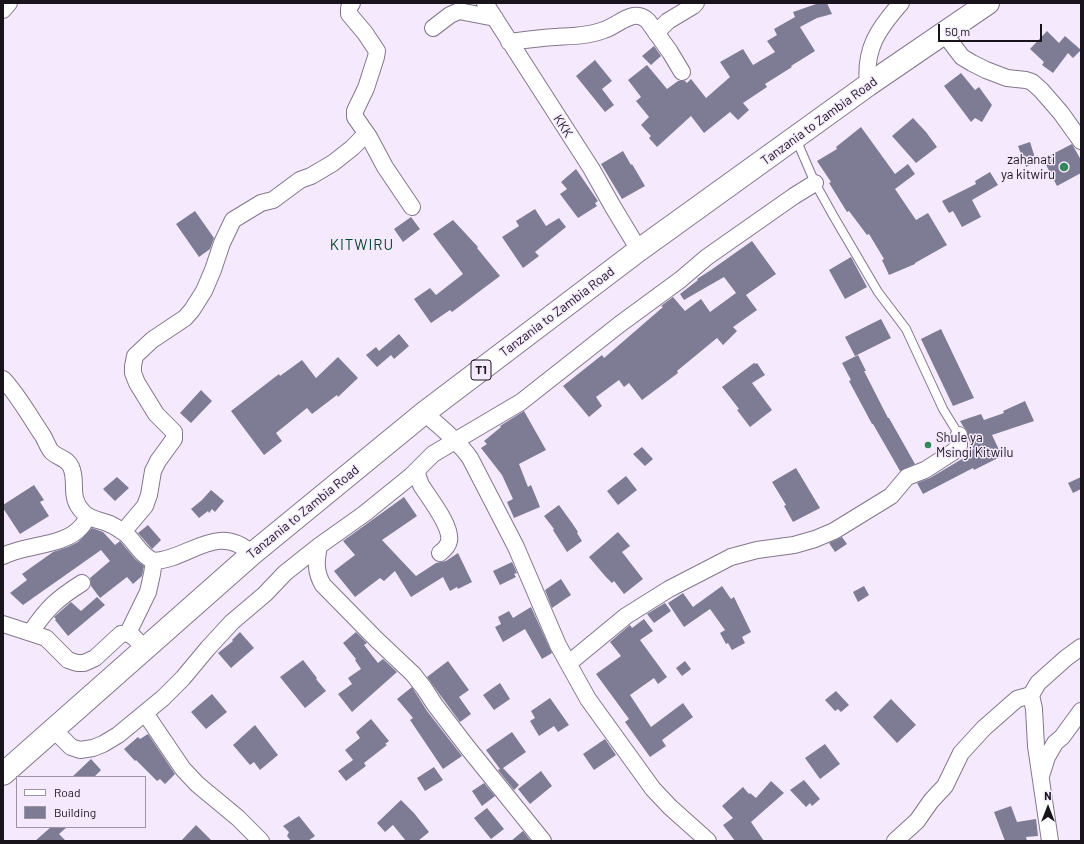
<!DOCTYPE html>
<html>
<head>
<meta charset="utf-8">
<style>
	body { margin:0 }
	#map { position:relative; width:1084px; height:844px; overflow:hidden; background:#f5eafd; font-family:Barlow,sans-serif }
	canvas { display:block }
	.frame { position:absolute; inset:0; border:4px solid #19141c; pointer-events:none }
	.legend { position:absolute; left:16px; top:776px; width:130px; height:52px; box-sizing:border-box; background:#f5eafd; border:1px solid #9d94a3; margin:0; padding:5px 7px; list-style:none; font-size:12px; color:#19141c }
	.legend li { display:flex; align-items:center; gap:8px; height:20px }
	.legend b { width:20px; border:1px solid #9d94a3 }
	.north { position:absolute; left:1028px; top:788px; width:40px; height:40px; -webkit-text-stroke:3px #f5eafd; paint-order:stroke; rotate:0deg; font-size:11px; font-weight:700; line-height:16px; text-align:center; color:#19141c }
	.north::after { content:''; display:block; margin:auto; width:14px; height:18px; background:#19141c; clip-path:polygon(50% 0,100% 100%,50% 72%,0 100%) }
	.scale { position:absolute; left:938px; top:24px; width:104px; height:18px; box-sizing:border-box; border:2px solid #19141c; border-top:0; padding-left:5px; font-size:12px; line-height:14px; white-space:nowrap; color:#19141c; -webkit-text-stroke:3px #f5eafd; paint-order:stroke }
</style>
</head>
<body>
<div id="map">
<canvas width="1084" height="844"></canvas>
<div class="frame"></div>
<ul class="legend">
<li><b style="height:5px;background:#fff"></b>Road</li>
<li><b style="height:11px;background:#7e7c94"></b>Building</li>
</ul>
<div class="north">N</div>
<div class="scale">50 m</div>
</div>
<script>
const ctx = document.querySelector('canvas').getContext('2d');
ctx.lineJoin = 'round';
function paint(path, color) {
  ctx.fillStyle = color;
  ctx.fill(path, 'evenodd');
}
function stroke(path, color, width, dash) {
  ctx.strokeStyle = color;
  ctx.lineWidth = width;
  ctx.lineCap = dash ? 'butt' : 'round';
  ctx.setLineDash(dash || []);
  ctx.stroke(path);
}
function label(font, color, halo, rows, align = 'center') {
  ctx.font = font + ' Barlow,sans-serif';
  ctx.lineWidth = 3;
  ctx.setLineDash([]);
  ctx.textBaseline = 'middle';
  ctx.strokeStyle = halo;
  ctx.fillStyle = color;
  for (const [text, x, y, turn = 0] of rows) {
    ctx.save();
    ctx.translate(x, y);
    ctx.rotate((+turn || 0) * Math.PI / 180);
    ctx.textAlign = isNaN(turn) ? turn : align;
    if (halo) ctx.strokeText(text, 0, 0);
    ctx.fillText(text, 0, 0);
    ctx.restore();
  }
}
const building = new Path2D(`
	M819 3H827L832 14 817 18 800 27 815 51 791 66 792 67 765 84 767 87 743 103 749 110 738 120 730 112 704 133 691 116 657 147 649 138 651 136 641 125 649 117 636 101 641 97 628 80 647 65 667 89 678 81H685L687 83 691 79 706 98 730 77 720 62 743 49 753 65 775 52 767 41 777 35 774 29 795 17 793 12Z
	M1047 31 1059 43 1065 36 1081 50 1073 58 1068 53 1053 73 1042 65 1044 62 1030 49Z
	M654 46 661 56 651 65 642 56Z
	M595 60 612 81 602 89 614 105 605 112 576 76Z
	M961 73 975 90 979 87 992 105 982 122 975 118 971 122 944 86Z
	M913 118 926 132 937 147 916 163 892 136Z
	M861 127 895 174 908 164 915 174 895 189 916 220 928 213 947 245 915 263V264L889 275 882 260 884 259 869 234 867 235 849 211 847 212 829 183 831 182 817 161 837 149 836 147Z
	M1030 142 1036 161 1026 167 1018 146Z
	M1072 144 1081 160V173L1057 186 1043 159Z
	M623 151 631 165 632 164 645 186 622 199 601 164Z
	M576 169 598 201 595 203 597 206 578 218 560 194 567 189 561 182Z
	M990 172 998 185 972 200 981 217 962 227 953 211 949 213 942 201 976 184 975 181Z
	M535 209 546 226 559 218 566 227 535 252 539 256 523 268 502 237 519 226 516 221Z
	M195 211 214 238 210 249 199 257 176 224Z
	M411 217 420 229 403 242 394 229Z
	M453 220 478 247 477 248 500 276 452 312 450 310 431 323 414 299 430 288 436 295 463 274 433 234Z
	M752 241 776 274 746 295 757 310 733 327 737 331 723 345 717 338 677 371 678 373 642 400 629 383 624 387 619 380 596 397 602 406 589 417 563 386 602 355 604 358 663 307 661 306 673 297 685 311 701 299 710 312 736 293 724 277 684 300 680 294 698 280 697 279 711 270Z
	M851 257 867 287 845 299 829 270Z
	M881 319 891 338 855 356 845 337Z
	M941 329 974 398 953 406 921 339Z
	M399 334 409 346 394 359 391 355 377 367 366 355 376 347 379 351Z
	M858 355 866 371H864L888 418H889L915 464 900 471 873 424H872L849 381 851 380 842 363Z
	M338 357 358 378 338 397 337 395 312 414 307 408 276 433 282 441 264 455 231 411 279 374 280 376 302 360 316 378Z
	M754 363 756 364 757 363 765 375 752 383 772 410 750 427 737 410 739 409 722 387Z
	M201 390 212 401 191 423 180 413Z
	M1025 401 1034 421 992 435 1002 456 974 470 973 468 923 494 917 483 930 478 967 456 966 452 974 449 968 438 967 431 963 426 960 421 981 414 984 420 1004 413 1003 411Z
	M524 411 546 450 519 464 528 487 531 485 540 507 514 518 507 502 513 499 502 475 481 448 487 444 484 441 501 427 500 426Z
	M642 447 653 459 645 466 633 454Z
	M796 468 820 508 793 522 784 506 786 505 772 482Z
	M626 476 637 490 618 505 607 491Z
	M117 477 129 488 115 501 103 489Z
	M1081 477V489L1073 493 1068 483Z
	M34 485 44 500 40 502 49 516 20 534 3 508V505Z
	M211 490 224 501 215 512 212 509 209 513 208 511 199 518 191 509 202 500Z
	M404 497 417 516 382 540 416 576 436 563 446 561 458 553 472 582 458 589 457 587 450 591 443 577 411 597 395 571 384 581 380 578 355 597 334 571 355 555 343 541Z
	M559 505 572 523 578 532 577 533 582 541 567 552 553 530 554 529 544 516Z
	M148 525 161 540 152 549 138 533Z
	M92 528 103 532 115 545 120 541 135 559 144 566 142 576 133 584 127 577 100 598 91 586V582L90 578 110 561 101 550 23 605 10 593 27 580 22 574 53 552 68 547 78 542Z
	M618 532 630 546 622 552 643 579 624 594 614 581 612 583 605 576 589 557Z
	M842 537 847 544 835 552 829 543Z
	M512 562 517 573 514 574 516 577 500 585 493 571Z
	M561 579 571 595 552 608 545 590Z
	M722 586 731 599 734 597 751 632 742 637 745 643 732 650 728 643 726 644 720 633 725 630 710 609 684 627 668 603 683 593 693 607Z
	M864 586 869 595 858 602 853 592Z
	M97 597 105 605 68 636 55 620 56 619 54 617 71 602 81 611Z
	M665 603 671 611 654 623 647 614Z
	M531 607 552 653 542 659 525 629 503 642 495 627 501 624 498 617 509 611 513 618Z
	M644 619 653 631 640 640 667 677 658 684 654 678 630 695 651 727 683 703 693 717 662 740 666 746 650 757 625 722 629 719 596 674 621 656 610 642 630 625 632 628Z
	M240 632 254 648 231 668 218 653 233 641 232 640Z
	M356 632 367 643 364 645 378 663 383 659 397 672 352 712 338 694 352 684 348 678 361 669 355 660 356 659 343 643Z
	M303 660 317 678 316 679 326 691 305 708 280 677Z
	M448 661 469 690 459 697 471 714 460 722 427 677Z
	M685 661 691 669 682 676 676 668Z
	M500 683 510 699 494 710 483 695Z
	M412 687 427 711 462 756 443 769 410 720 413 718 397 699Z
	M836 691 849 705 841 712 838 709 835 711 825 700Z
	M212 694 227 712 206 729 191 712Z
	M550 698 569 725 558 732 554 726 539 736 530 721 535 718 531 711Z
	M891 699 916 725 897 743 873 717Z
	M371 719 389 741 385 744 387 745 364 763 366 766 346 781 338 771 353 760 345 750 360 738 356 732Z
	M255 725 278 755 260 770 254 762 250 765 233 745Z
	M512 732 526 752 503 768 519 785 514 790 498 770 500 769 486 750Z
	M148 734 175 774 165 784 160 779 157 781 136 760 135 761 124 749 138 737 140 739Z
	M605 739 616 755 594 770 583 754Z
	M825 744 840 764 820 779 805 758Z
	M91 759 101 770 94 777H72Z
	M434 767 443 780 425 791 417 778Z
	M541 771 552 786 530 804 518 789Z
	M804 780 820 799 812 806 810 803 806 807 790 790Z
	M771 781 784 793 751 822 764 841H735L723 825 733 818 722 806 743 787 749 794 750 793 756 798Z
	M484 783 495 796 482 806 472 791Z
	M401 800 414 813 429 832 418 841H406L393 825 385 832 377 823Z
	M1011 806 1017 822 1036 819 1038 836 1026 837 1027 841H1005L994 812Z
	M487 808 504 829 491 839 474 818Z
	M299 816 315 836 308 841H291L287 836 289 832 283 826Z
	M196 825 212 841H181Z
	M51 827H67L59 834 66 841H35Z
	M523 831 531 841H511Z`);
const service = new Path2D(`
	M796 139 815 183 834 217 878 292 906 329 943 409 959 435`);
const minor = new Path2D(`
	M352 3 349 8V14L365 33 377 51 376 57 366 88 355 111V117L369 137 385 167 412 207
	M485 3 591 168 613 207 639 250
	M3 10 9 3
	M433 28 450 15 459 11 495 18
	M943 32 962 57 972 63 986 70 1007 78 1026 80 1032 82 1041 90 1061 113 1081 141
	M656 33 668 21 693 6 696 3
	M509 42C525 40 540 38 556 37 572 36 589 36 604 30 619 25 634 7 648 21L670 52 682 72
	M868 85C864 49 878 29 901 3
	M3 379C19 396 30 417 43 436 46 441 48 448 52 452 58 458 67 458 71 467 78 482 68 497 83 512 89 519 99 520 107 523 114 525 120 530 126 534 135 542 141 556 154 561 188 560 218 521 252 554
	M424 413C440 426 458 441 470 458L516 547 558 645 588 699 653 789 670 807 708 841
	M417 470 418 477 421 485C429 498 452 526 449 541 448 546 444 550 440 553
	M123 532 145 506 149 495 153 471 158 461 174 439V432L156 414 137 383 133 373V366L135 356 152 340 185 318 192 310 204 291 213 270 222 243 233 220 261 203 273 200 300 180 311 176 333 163 352 148 366 134
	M319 546C316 560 315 572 323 585L377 640 413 674 424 688 435 705 468 748 543 841
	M3 556C25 544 64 547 81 527 84 524 86 520 88 516
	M3 624 46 638 68 660 77 663H84L95 658 121 634C132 631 138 642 144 649
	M31 632C47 608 58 598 82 583
	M128 633 148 592 152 574 154 561
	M569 663 626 616 669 589 731 557 757 550 794 545 815 539 834 531 891 496 907 477 925 470 953 452 959 446V435
	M1031 695 1034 709 1036 746 1050 841
	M145 713 183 769 197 784 238 818 261 841
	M53 729 71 747 80 750 93 748 103 744 118 735 163 698 183 678 208 648 232 622 265 594 285 573 319 546 364 514 411 476 433 454 521 402 620 324 680 280 707 257 794 196 815 183
	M1041 776 1047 757 1055 743 1062 737 1081 711
	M895 841 917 821 931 801 945 786 961 753 984 728 1017 699 1031 695 1038 683 1066 658 1081 647`);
const trunk = new Path2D(`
	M3 774 252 554 424 413 639 250 868 85 988 3`);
const markers = [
	[1064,167,5,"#32885c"],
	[928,445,4,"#32885c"]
];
const shields = [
	[481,370,20]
];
const shieldNames = [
	["T1",481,370]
];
const streetNames = [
	["Tanzania to Zambia Road",819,121,-36],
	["KKK",563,126,57],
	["Tanzania to Zambia Road",557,312,-37],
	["Tanzania to Zambia Road",303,512,-39]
];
const poiNames = [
	["zahanati",1055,160],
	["ya kitwiru",1055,175],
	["Shule ya",936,438,"left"],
	["Msingi Kitwilu",936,453,"left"]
];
const quarterNames = [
	["KITWIRU",362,245]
];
paint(building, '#7e7c94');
stroke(service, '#83768c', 10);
stroke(minor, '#83768c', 18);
stroke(trunk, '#83768c', 24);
stroke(service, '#fff', 8);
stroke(minor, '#fff', 16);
stroke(trunk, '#fff', 22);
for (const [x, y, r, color] of markers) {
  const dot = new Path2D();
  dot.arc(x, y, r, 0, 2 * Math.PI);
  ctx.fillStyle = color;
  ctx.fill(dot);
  stroke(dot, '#f5eafd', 1.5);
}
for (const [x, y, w] of shields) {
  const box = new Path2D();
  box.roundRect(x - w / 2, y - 10, w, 20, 3);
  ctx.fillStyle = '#f5eafd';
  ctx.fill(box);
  stroke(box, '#19141c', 1);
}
label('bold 12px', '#19141c', null, shieldNames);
label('13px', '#19141c', '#f5eafd', streetNames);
label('13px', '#19141c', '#f5eafd', poiNames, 'right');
ctx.letterSpacing = '1px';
label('15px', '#05472a', '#f5eafd', quarterNames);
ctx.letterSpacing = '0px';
</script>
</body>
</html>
